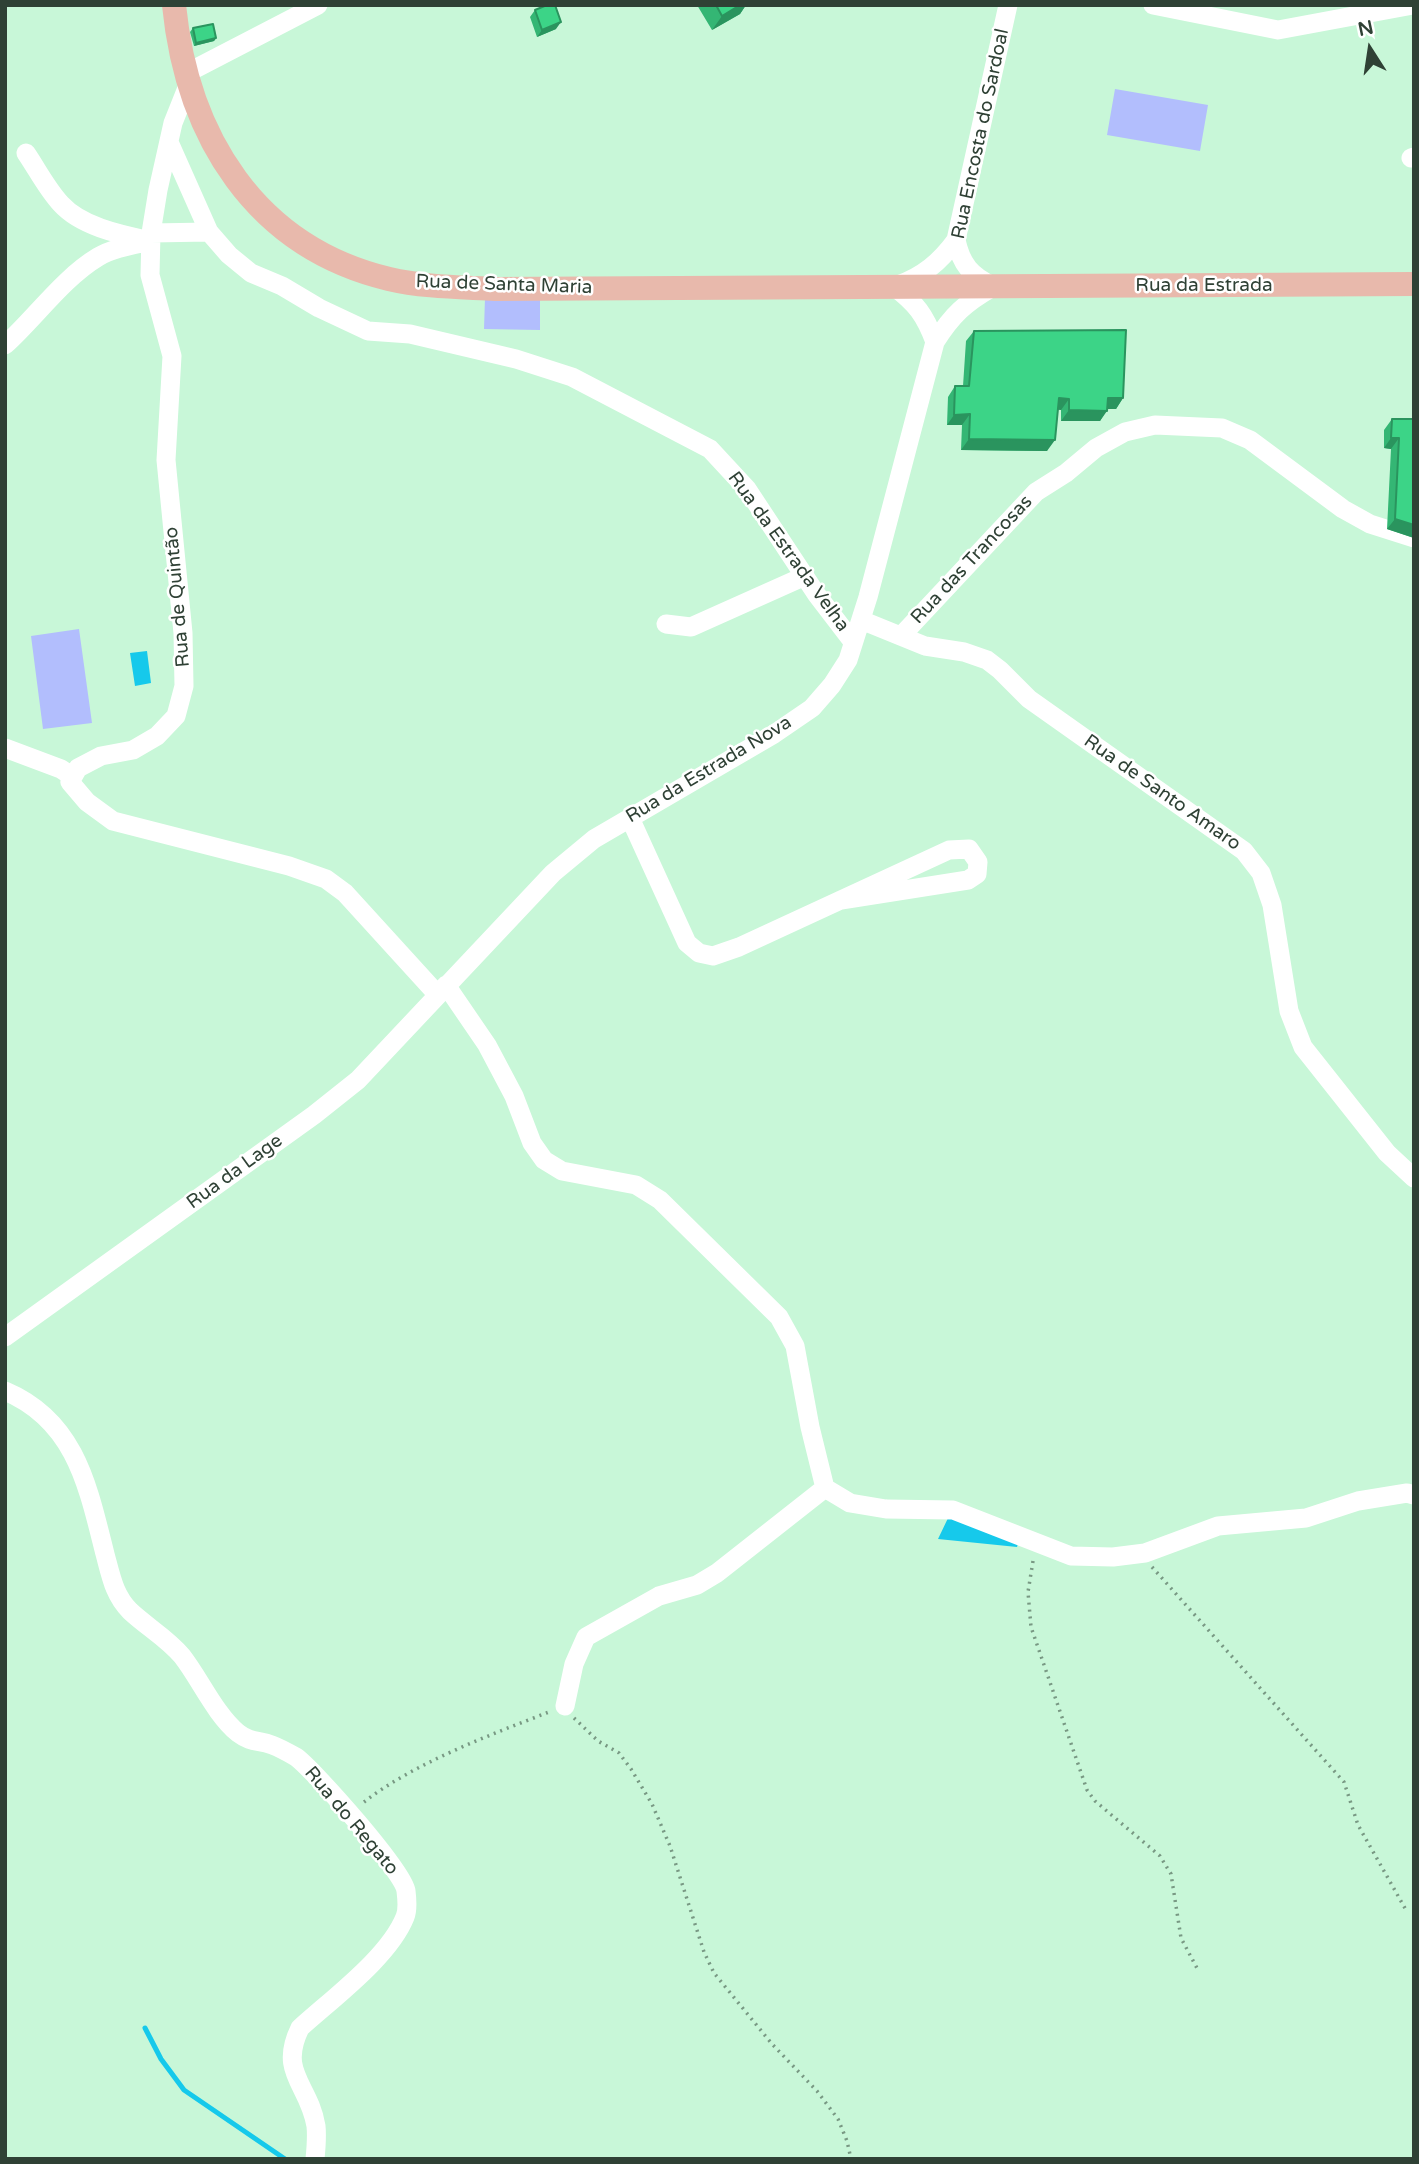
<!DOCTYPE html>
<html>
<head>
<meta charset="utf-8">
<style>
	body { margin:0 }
	#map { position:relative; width:1419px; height:2164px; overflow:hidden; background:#c8f7d8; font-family:"Varela Round",sans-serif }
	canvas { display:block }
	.frame { position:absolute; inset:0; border:7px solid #2f4135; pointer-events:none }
	.north { position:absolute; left:1335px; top:14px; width:70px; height:70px; -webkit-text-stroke:5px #fff; paint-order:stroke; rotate:348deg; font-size:19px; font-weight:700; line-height:28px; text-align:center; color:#2f4135 }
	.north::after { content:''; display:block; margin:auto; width:24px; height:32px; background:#2f4135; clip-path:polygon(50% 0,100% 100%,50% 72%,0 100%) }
</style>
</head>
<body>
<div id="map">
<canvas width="1419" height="2164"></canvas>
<div class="frame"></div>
<div class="north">N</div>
</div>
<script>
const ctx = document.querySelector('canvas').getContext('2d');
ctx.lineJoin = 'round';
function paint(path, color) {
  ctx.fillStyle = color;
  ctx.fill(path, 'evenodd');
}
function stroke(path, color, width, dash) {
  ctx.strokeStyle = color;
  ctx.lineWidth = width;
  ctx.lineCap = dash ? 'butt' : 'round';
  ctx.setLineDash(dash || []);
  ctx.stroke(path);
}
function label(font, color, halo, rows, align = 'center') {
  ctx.font = font + ' "Varela Round",sans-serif';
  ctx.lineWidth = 5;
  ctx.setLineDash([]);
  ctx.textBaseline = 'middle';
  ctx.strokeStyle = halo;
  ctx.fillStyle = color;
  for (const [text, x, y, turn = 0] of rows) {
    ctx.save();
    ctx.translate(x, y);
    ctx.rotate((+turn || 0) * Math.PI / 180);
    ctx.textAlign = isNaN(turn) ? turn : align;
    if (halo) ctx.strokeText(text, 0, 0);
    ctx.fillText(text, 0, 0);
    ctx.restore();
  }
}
const green = new Path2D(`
	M1115 89 1208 105 1200 151 1107 135Z
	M485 298 540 299V330L484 329Z
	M79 629 92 723 43 729 31 636Z`);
const water = new Path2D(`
	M147 651 151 683 135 686 130 653Z
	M949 1516 1019 1541 1017 1547 938 1539Z`);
const stream = new Path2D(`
	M145 2028 161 2059 184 2090 285 2159`);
const path = new Path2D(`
	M1033 1561 1028 1592 1031 1627 1087 1790 1095 1801 1160 1856 1171 1874 1181 1938 1198 1970
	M1152 1567 1344 1782 1358 1825 1406 1910
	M574 1718 598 1741 619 1753 631 1769 652 1804 670 1846 704 1952 714 1973 772 2044 817 2091 838 2119 847 2141 851 2159
	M364 1802C414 1763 490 1735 549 1712`);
const minor = new Path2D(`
	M1153 5 1278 30 1413 5
	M185 74 318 5
	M189 83 173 123 158 190 151 233 150 275 172 356 166 460 183 633 184 686 176 716 157 736 133 750 101 756 78 768 70 782 87 802 113 821 289 866 326 879 345 893 437 994
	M169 142 209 232 229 255 251 273 282 286 319 308 368 331 410 334 516 359 572 377 710 449 747 489 817 595 853 642
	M26 153C37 169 47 189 61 204 81 226 118 234 146 240
	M1411 158 1414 157
	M151 233 209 232
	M898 285C923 276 940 262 956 240
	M893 286C916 303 925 315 935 342
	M993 286C971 276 961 264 956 240L1008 5
	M5 345C35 318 63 278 98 257 113 248 133 245 151 241
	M861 620 925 646 964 652 987 660 1000 670 1029 699 1244 851 1261 873 1272 905 1289 1011 1303 1047 1387 1153 1414 1178
	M666 624 691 627 805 576
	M902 635 1036 492 1066 473 1096 448 1125 432 1155 425 1222 428 1250 440 1343 509 1370 524 1414 538
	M5 748 61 769 73 777
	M630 818 687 943 699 953 713 956 739 947 949 850 969 849 978 862 977 874 968 880 841 900
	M446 985 487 1045 514 1096 532 1143 544 1160 562 1171 636 1185 660 1200 779 1317 795 1346 810 1427 825 1488 850 1503 886 1509 953 1510 1071 1556 1113 1557 1145 1553 1218 1526 1306 1518 1358 1501 1407 1493 1414 1495
	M5 1337 314 1115 358 1080 553 873 594 839 774 734 812 708 832 685 848 660 868 597 935 342C952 315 965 303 993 287
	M5 1391C76 1421 88 1487 105 1554 111 1576 114 1595 130 1611 147 1627 167 1638 182 1656 200 1679 215 1714 238 1733 251 1743 259 1740 272 1745 280 1748 289 1753 296 1757 314 1770 404 1872 406 1891 407 1899 408 1910 405 1917 389 1957 333 1998 300 2028 278 2073 309 2084 316 2126 317 2136 316 2149 315 2159
	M565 1706 574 1664 586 1637 659 1596 697 1585 717 1573 825 1488`);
const major = new Path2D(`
	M174 5C187 136 255 247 389 279 423 287 459 287 495 289L1414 284`);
const wall = new Path2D(`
	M697 5H746L740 14 712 30Z
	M535 10 556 29 537 37 530 17Z
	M193 28 216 38 214 41 194 46 190 32Z
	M974 331 1123 398 1116 409H1107L1100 421H1061V410L1058 409 1047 451 961 450 962 425H947L948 397 955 386H963L966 341Z
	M1392 419H1414V538L1387 529 1391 449 1384 448V430Z`);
const shadedWall = new Path2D(`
	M740 5H746L740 14 712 30 722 16Z
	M561 22 556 29 537 37 542 30Z
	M216 38 214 41 194 46 196 43Z
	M1059 398 1069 399 1061 410 1051 409Z
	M1108 398H1123L1116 409H1101Z
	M1069 410 1107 411 1100 421H1061Z
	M970 414 962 425H947L954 415Z
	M1391 438H1399L1391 449 1384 448Z
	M969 439 1055 440 1047 451 961 450Z
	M1395 519 1414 525V538L1387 529Z`);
const building = new Path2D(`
	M547 5H555L561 22 542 30 535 10Z
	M716 5H740L722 16Z
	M213 24 216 38 196 43 193 28Z
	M1126 330 1123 398H1108L1107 411 1069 410V399L1059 398 1055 440 969 439 970 414 954 415 955 386H969L974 331Z
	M1392 419H1414V525L1395 519 1399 438H1391Z`);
const streetNames = [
	["Rua Encosta do Sardoal",981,134,-78],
	["Rua de Santa Maria",504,285,2],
	["Rua da Estrada",1204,286],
	["Rua da Estrada Velha",788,552,54],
	["Rua das Trancosas",972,560,-47],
	["Rua de Quintão",178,597,-95],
	["Rua da Estrada Nova",709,770,-31],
	["Rua de Santo Amaro",1162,793,35],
	["Rua da Lage",235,1172,-36],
	["Rua do Regato",351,1821,50]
];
paint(green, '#b2befd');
paint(water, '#16c9eb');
stroke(stream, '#16c9eb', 5);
stroke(path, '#789883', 3.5, [2, 5]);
stroke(minor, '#fff', 19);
stroke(major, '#e8b9ac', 24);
paint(wall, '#34b674');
paint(shadedWall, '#2a945e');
paint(building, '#3cd487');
stroke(building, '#2a945e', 2);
label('19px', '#2f4135', '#fff', streetNames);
</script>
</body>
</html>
